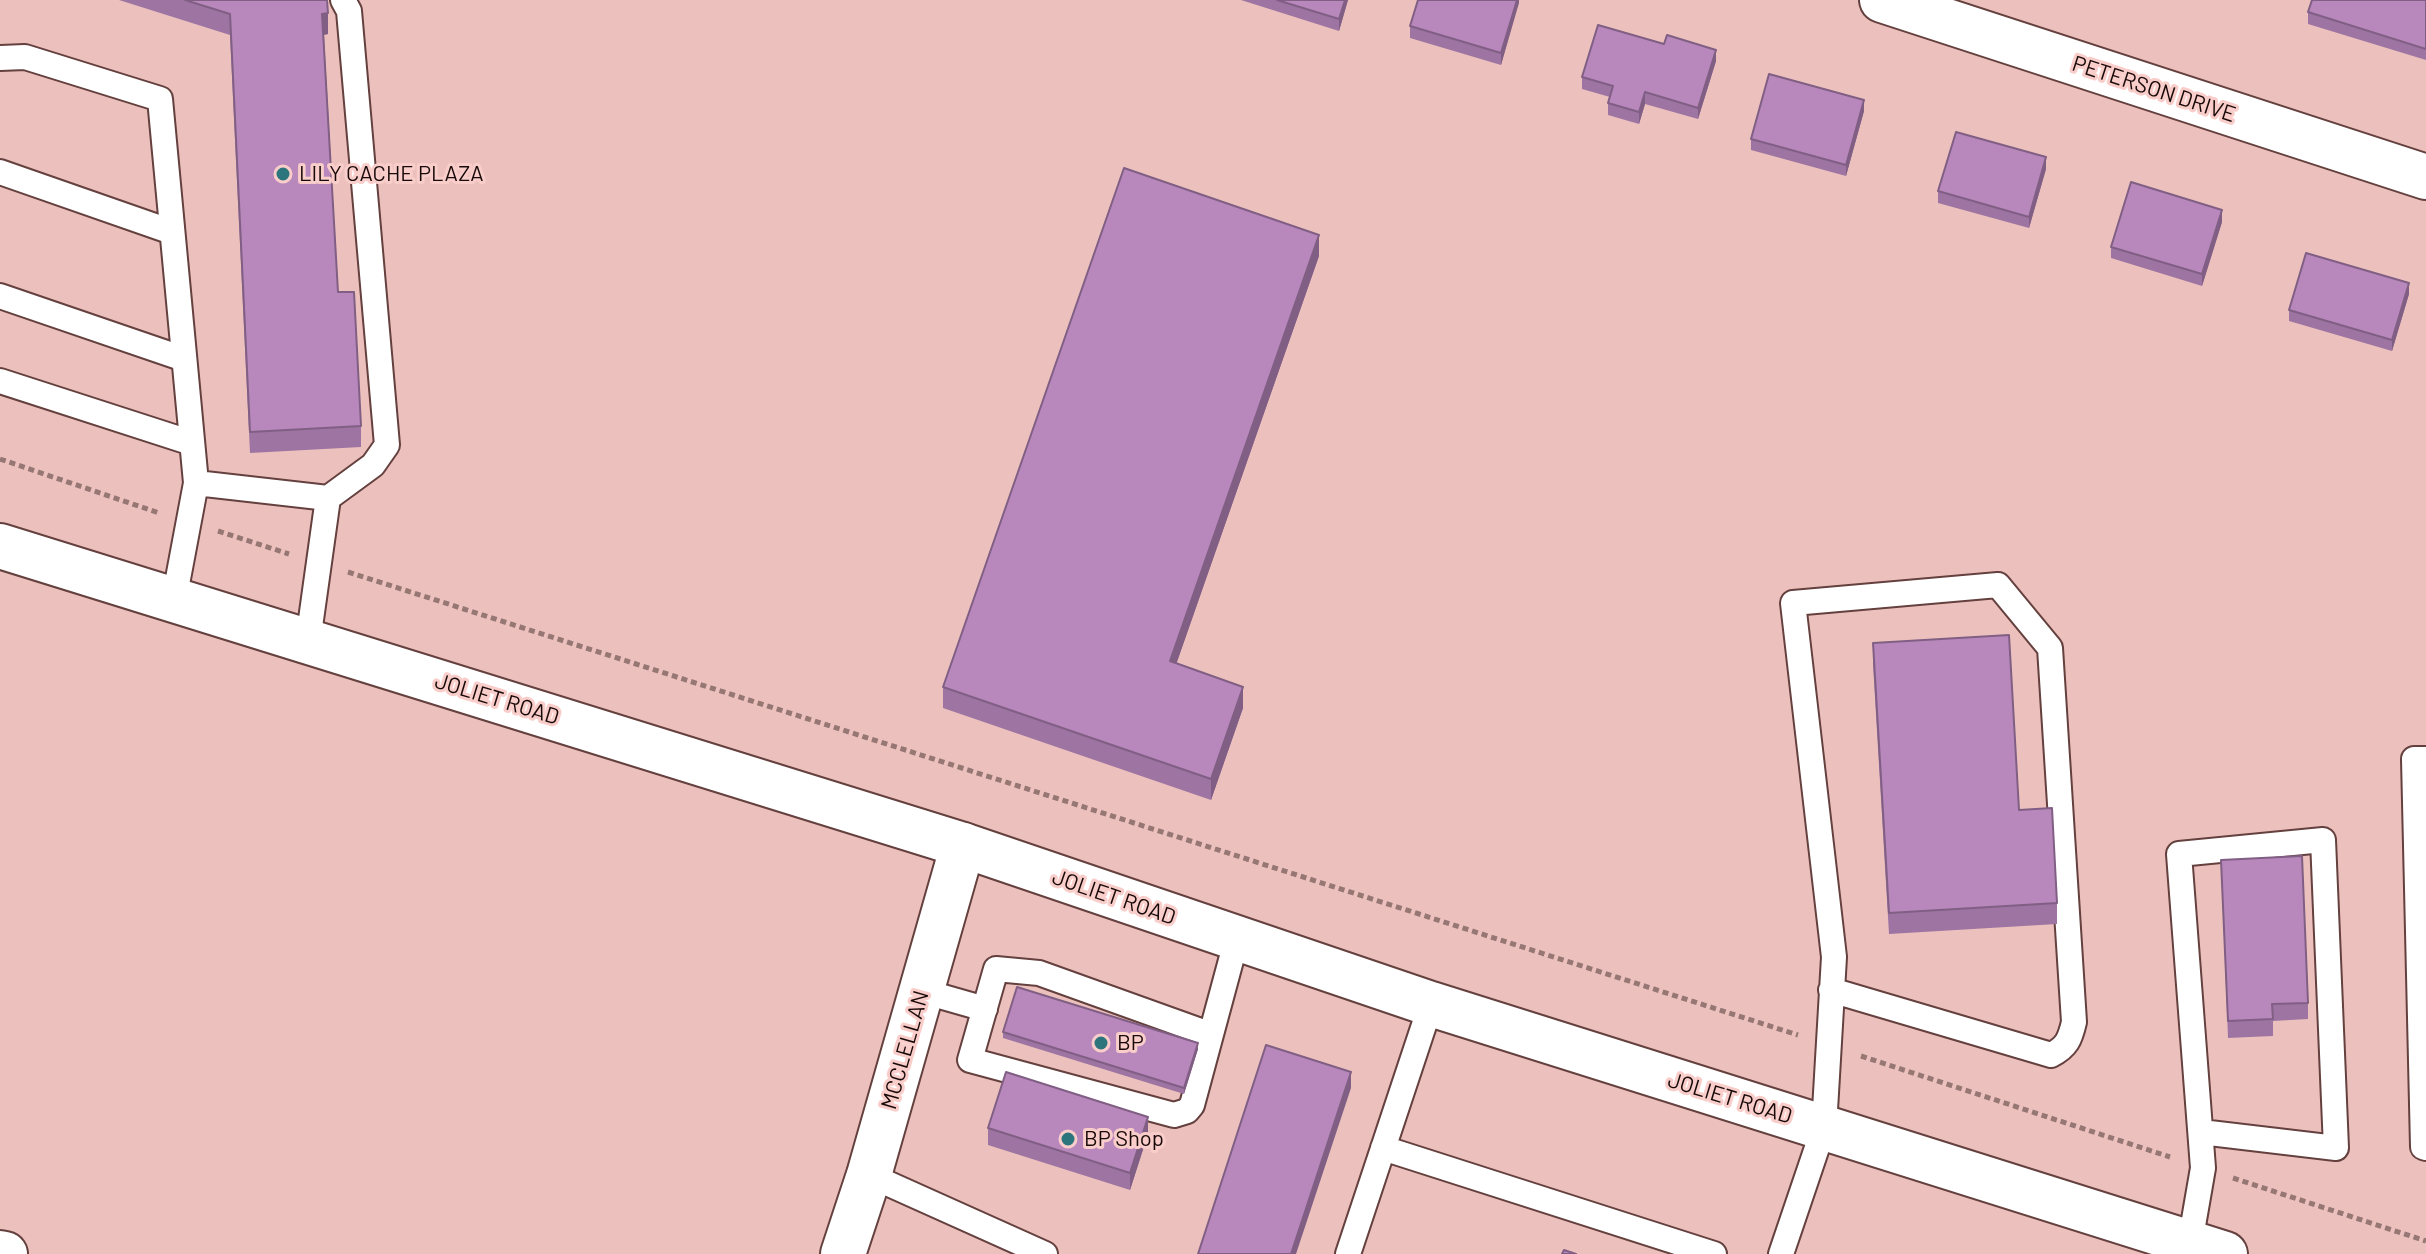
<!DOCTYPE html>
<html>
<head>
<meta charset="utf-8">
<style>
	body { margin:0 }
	canvas { display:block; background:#ecc1bd }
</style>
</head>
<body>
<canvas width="2426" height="1254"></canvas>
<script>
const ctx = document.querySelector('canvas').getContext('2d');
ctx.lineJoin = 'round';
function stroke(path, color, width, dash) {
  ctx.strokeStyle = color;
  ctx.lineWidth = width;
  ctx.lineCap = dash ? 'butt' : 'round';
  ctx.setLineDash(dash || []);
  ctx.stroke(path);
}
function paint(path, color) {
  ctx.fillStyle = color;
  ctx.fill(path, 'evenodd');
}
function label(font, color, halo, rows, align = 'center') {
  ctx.font = font + ' Barlow,sans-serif';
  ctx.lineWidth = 6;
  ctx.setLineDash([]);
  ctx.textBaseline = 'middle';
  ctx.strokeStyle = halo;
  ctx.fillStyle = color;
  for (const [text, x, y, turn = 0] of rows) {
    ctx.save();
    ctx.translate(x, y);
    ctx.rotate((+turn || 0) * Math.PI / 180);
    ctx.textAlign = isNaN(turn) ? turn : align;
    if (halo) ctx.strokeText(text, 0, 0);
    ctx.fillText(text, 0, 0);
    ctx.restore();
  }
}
const path = new Path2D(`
	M0 459 159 513
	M218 531 289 554
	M348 572 1798 1035
	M1861 1056 2170 1157
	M2233 1178 2426 1241`);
const lane = new Path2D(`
	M0 58 25 57 160 99 196 483 174 600
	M0 172 172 232
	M0 296 184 359
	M0 381 192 443
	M196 483 328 498
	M308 641 328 498 373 465 387 445 349 11 343 0
	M2426 759H2414L2423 1147 2426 1148
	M922 991 985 1009
	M1209 1034 1039 973 996 969 970 1060 1174 1115 1187 1111 1192 1105 1237 938
	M1383 1148 1714 1254
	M869 1175 1045 1254
	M2190 1243 2203 1168 2179 854 2323 840 2336 1148 2201 1132
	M1348 1254 1431 1004
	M1781 1254 1824 1127 1834 957 1793 603 1998 585 2050 648 2074 1022C2070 1039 2067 1047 2051 1055L1831 990`);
const street = new Path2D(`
	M1882 0 2426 177
	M0 1253 5 1254
	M843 1254 869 1175 963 845`);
const primary = new Path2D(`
	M0 546 963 845 1431 1004 2225 1254`);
const wall = new Path2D(`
	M119 0H327L328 34 324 35 338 292 361 426V447L250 453 230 35Z
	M1241 0H1348L1339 31Z
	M1519 0 1501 65 1410 38V26Z
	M2426 0V60L2308 24V12Z
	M1664 44 1716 61 1698 119 1645 104 1639 124 1608 115V103L1610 97 1582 89V77Z
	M1864 111 1846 176 1751 150V139Z
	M2046 169 2029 228 1938 203V191Z
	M2222 222 2202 286 2111 258V247Z
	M1319 256 1176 664 1243 708 1211 800 943 708V687Z
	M2409 294 2392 351 2289 321V310Z
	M1873 643 2019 810 2057 903V924L1889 934 1873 664Z
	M2221 860 2308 1003V1019L2273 1021V1036L2228 1038Z
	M1003 1032 1198 1049 1184 1094 1003 1038Z
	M988 1128 1148 1134 1130 1190 988 1145Z`);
const shadedWall = new Path2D(`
	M1345 0H1348L1339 31V19Z
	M1517 0H1519V3L1501 65V53Z
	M328 13V34L322 35V14Z
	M1716 50V61L1698 119V108Z
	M1645 92V104L1639 124V112Z
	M1864 100V111L1846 176V165Z
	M2046 157V169L2029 228V217Z
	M2222 210V222L2202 286V274Z
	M1319 235V256L1170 682V661Z
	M2409 283V294L2392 351V340Z
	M1243 687V708L1211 800V779Z
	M1198 1043V1049L1184 1094V1088Z
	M1351 1072V1088L1296 1254H1291Z
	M1148 1117V1134L1130 1190V1173Z`);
const building = new Path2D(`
	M185 0H327L328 13 322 14 338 292H354L361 426 250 432 230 14Z
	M1277 0H1345L1339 19Z
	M1418 0H1517L1501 53 1410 26Z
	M2312 0H2426V49L2308 12Z
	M1598 25 1664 44 1667 35 1716 50 1698 108 1645 92 1639 112 1608 103 1613 86 1582 77Z
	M1769 74 1864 100 1846 165 1751 139Z
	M1956 132 2046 157 2029 217 1938 191Z
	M1124 168 1319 235 1170 661 1243 687 1211 779 943 687Z
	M2131 182 2222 210 2202 274 2111 247Z
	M2306 253 2409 283 2392 340 2289 310Z
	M2009 635 2019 810 2052 808 2057 903 1889 913 1873 643Z
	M2302 856 2308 1003 2272 1004 2273 1019 2228 1021 2221 860Z
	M1017 987 1198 1043 1184 1088 1003 1032Z
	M1266 1045 1351 1072 1291 1254H1198Z
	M1006 1072 1148 1117 1130 1173 988 1128Z
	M1564 1250 1576 1254H1562Z`);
const markers = [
	[283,174,8,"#2c757c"],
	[1101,1043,8,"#2c757c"],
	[1068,1139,8,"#2c757c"]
];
const streetNames = [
	["PETERSON DRIVE",2154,89,18],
	["JOLIET ROAD",497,699,17],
	["JOLIET ROAD",1114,897,19],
	["MCCLELLAN",905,1050,-74],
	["JOLIET ROAD",1730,1098,17]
];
const poiNames = [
	["LILY CACHE PLAZA",299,174],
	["BP",1117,1043],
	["BP Shop",1084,1139]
];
stroke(lane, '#64403e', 28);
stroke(street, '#64403e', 48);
stroke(primary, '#64403e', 48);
stroke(path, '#967774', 5, [6, 4]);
stroke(lane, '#fff', 24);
stroke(street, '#fff', 44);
stroke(primary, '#fff', 44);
paint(wall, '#9e75a2');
paint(shadedWall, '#815f84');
paint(building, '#b888bc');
stroke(building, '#815f84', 2);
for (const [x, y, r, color] of markers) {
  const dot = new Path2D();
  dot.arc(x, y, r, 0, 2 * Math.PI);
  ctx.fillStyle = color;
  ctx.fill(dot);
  stroke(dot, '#f9cdca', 3);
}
label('22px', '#170908', '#f9cdca', streetNames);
label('22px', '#170908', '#f9cdca', poiNames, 'left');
</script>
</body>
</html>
